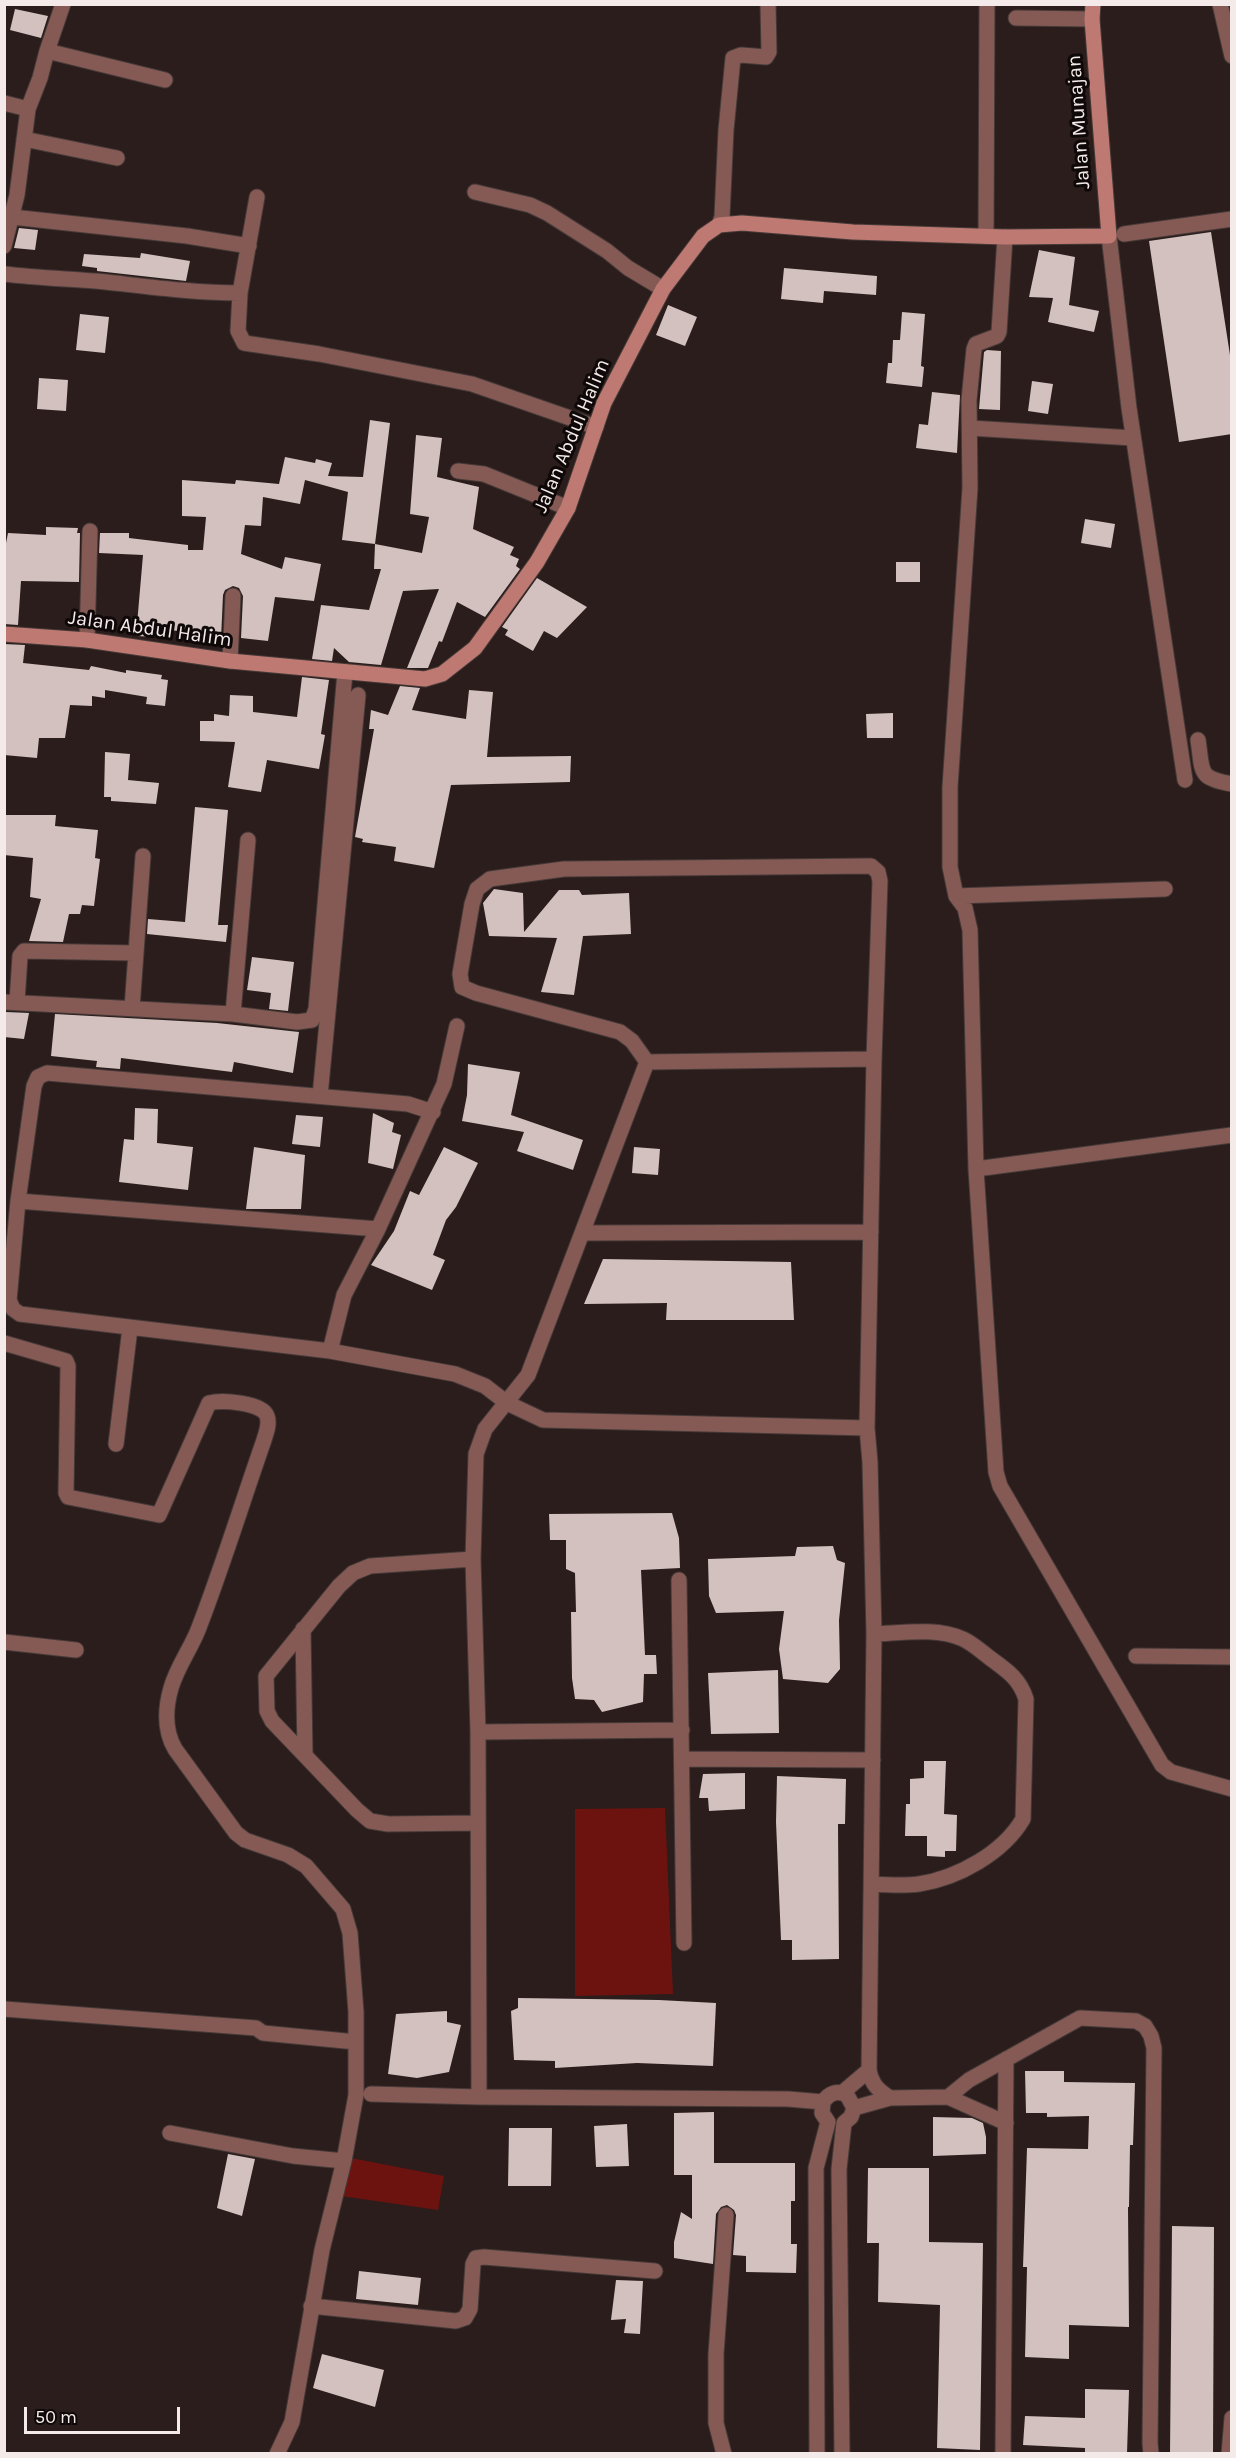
<!DOCTYPE html>
<html>
<head>
<meta charset="utf-8">
<style>
	body { margin:0 }
	#map { position:relative; width:1236px; height:2458px; overflow:hidden; background:#2a1d1b; font-family:Karla,sans-serif }
	canvas { display:block }
	.frame { position:absolute; inset:0; border:6px solid #f3eae9; pointer-events:none }
	.scale { position:absolute; left:24px; top:2407px; width:156px; height:27px; box-sizing:border-box; border:3px solid #f3eae9; border-top:0; padding-left:8px; font-size:18px; line-height:21px; white-space:nowrap; color:#f3eae9; -webkit-text-stroke:4px #0e0908; paint-order:stroke }
</style>
</head>
<body>
<div id="map">
<canvas width="1236" height="2458"></canvas>
<div class="frame"></div>
<div class="scale">50 m</div>
</div>
<script>
const ctx = document.querySelector('canvas').getContext('2d');
ctx.lineJoin = 'round';
function paint(path, color) {
  ctx.fillStyle = color;
  ctx.fill(path, 'evenodd');
}
function stroke(path, color, width, dash) {
  ctx.strokeStyle = color;
  ctx.lineWidth = width;
  ctx.lineCap = dash ? 'butt' : 'round';
  ctx.setLineDash(dash || []);
  ctx.stroke(path);
}
function label(font, color, halo, rows, align = 'center') {
  ctx.font = font + ' Karla,sans-serif';
  ctx.lineWidth = 6;
  ctx.setLineDash([]);
  ctx.textBaseline = 'middle';
  ctx.strokeStyle = halo;
  ctx.fillStyle = color;
  for (const [text, x, y, turn = 0] of rows) {
    ctx.save();
    ctx.translate(x, y);
    ctx.rotate((+turn || 0) * Math.PI / 180);
    ctx.textAlign = isNaN(turn) ? turn : align;
    if (halo) ctx.strokeText(text, 0, 0);
    ctx.fillText(text, 0, 0);
    ctx.restore();
  }
}
const green = new Path2D(`
	M665 1808 673 1994 575 1996V1809Z
	M351 2158 444 2176 438 2210 341 2196Z`);
const building = new Path2D(`
	M15 9 48 16 41 38 10 30Z
	M19 228 38 230 35 250 14 248Z
	M1211 232 1232 368V434L1179 442 1149 241Z
	M1039 250 1075 257 1069 305 1099 311 1094 332 1048 322 1053 298 1029 297Z
	M141 253 190 261 186 281 97 271V268L82 266 84 254 140 258Z
	M784 268 877 276 876 295 824 291 823 303 781 299Z
	M668 305 697 317 685 346 656 335Z
	M902 312 925 314 921 366 924 367 922 387 886 383 888 363H892L893 340H900Z
	M80 314 109 317 105 353 76 350Z
	M987 350 1001 351 1000 410 979 409 984 352Z
	M39 378 68 380 66 411 37 409Z
	M1032 381 1053 384 1048 414 1028 411Z
	M932 392 960 395 957 453 916 448 919 424 928 425Z
	M370 420 390 423 375 544 342 540 348 492 305 480 300 504 263 497 261 526 245 525 241 554 282 569 285 557 321 564 314 601 275 597 268 641 241 638 243 596 239 588 233 586 225 590 223 595 221 639 196 638 197 633 160 629 159 637 136 636 143 555 99 553 100 533H129V538L188 545V550H203L206 517 182 516V480L235 484 236 480 279 484 285 457 315 463 316 459 332 463 328 476 363 477Z
	M416 435 442 438 437 477 479 487 473 529 514 547 510 555 519 559 516 566 520 569 485 617 457 602 442 642 439 641 428 668H407L439 589 403 591 381 665 349 662 334 648 332 661 312 659 321 605 369 610 381 569H374L375 544 422 553 429 517 410 514Z
	M1085 519 1115 524 1111 548 1081 543Z
	M46 527 78 528 77 533H80L79 582 21 581 18 625 4 624V553L8 533 46 535Z
	M896 562H920V582H896Z
	M537 578 587 607 557 638 544 631 533 651 505 635 508 630 502 627Z
	M4 644 25 645 23 663 89 670 91 666 126 673V670L162 675 161 679 168 680 165 706 146 704 147 697 105 690V698L92 696V706L70 705 65 738H39L37 758 4 755Z
	M302 677 329 680 321 734 325 735 319 769 267 760 261 792 228 787 235 742 200 741V721H214V714L229 716 230 695 253 696V712L297 717Z
	M400 686 420 688 412 710 466 719 469 690 493 692 487 757 571 756 570 782 451 785 434 868 394 861 396 847 362 842 363 839 355 837 374 729H369L371 710 388 715Z
	M893 713V738H867L866 714Z
	M105 752 130 754 128 780 159 783 156 804 111 801V797H104Z
	M195 807 228 810 218 925H228L226 942 147 934 148 919 185 922Z
	M4 815H56L55 826 98 830 95 858 100 859 94 906 82 905 80 914H69L63 942 29 941 41 899 30 897 33 858 4 855Z
	M494 889 523 893 524 932 559 890H579L582 895 629 893 631 934 583 936 574 995 541 992 557 938 489 936 483 903Z
	M252 957 294 962 288 1011 269 1009 271 993 247 990Z
	M6 1012 29 1013 24 1039 4 1037Z
	M55 1014 217 1023 299 1032 293 1073 234 1062 232 1072 121 1058 120 1069 96 1067 97 1061 51 1056Z
	M468 1064 520 1072 511 1115 583 1140 573 1170 517 1151 524 1132 462 1121 467 1095Z
	M135 1108 158 1109 157 1143 193 1147 188 1190 119 1182 124 1139 134 1140Z
	M373 1113 394 1123 392 1132 401 1135 393 1169 368 1163Z
	M296 1115 323 1117 320 1147 292 1144Z
	M254 1147 305 1155 301 1209H246Z
	M444 1147 478 1163 456 1207 446 1220 433 1255 445 1260 432 1290 371 1265 394 1231 410 1191 419 1195Z
	M634 1147 660 1149 658 1175 632 1173Z
	M603 1259 791 1262 794 1320H666L667 1303 584 1304Z
	M672 1513 679 1538 680 1568 641 1570 645 1655H656L657 1674H644L643 1702 602 1712 594 1700 575 1699 572 1678 571 1612H576L575 1573 566 1569V1540H550L549 1514Z
	M833 1546 837 1560 845 1563 839 1620 840 1669 828 1683 783 1679 779 1649 784 1611 716 1613 709 1596 708 1559 795 1556 797 1547Z
	M778 1670 779 1733 711 1734 708 1673Z
	M924 1761H946L944 1814 957 1815 956 1851H945V1857L927 1856V1836H905L906 1804H910V1779L924 1778Z
	M745 1773V1809L709 1811 708 1798H699L703 1774Z
	M777 1776 846 1779 845 1824H838L839 1959 792 1960V1940H781L776 1822Z
	M518 1998 659 2000 716 2003 713 2066 637 2063 555 2068V2061L514 2060 511 2011 518 2008Z
	M447 2011V2022L461 2025 449 2072 417 2078 388 2074 396 2014Z
	M1025 2071H1064V2082L1135 2083 1133 2145H1130L1129 2207H1128L1129 2327 1069 2325V2359L1025 2357 1027 2267H1023L1027 2148 1088 2149 1089 2116 1047 2117V2113H1026Z
	M714 2112V2163H795V2201H791V2244H797L796 2273 746 2272V2256L733 2255 736 2215 734 2210 727 2205 721 2207 716 2214 713 2264 674 2258V2242L681 2212 692 2219V2175H674V2113Z
	M933 2117 972 2118 983 2123 986 2137V2154L933 2156Z
	M627 2124 629 2166 596 2167 594 2126Z
	M509 2128H552L551 2186H508Z
	M228 2154 255 2159 242 2216 217 2208Z
	M868 2168H929V2242L983 2243 980 2450 937 2448 940 2305 878 2302 879 2243H867Z
	M1172 2226 1214 2227 1213 2454H1170Z
	M359 2271 421 2278 418 2305 356 2299Z
	M616 2280 643 2281 640 2334 624 2333 626 2319 611 2320Z
	M322 2354 384 2370 375 2407 313 2388Z
	M1085 2389 1129 2390 1127 2454H1085V2448L1023 2445 1025 2416 1085 2418Z`);
const street = new Path2D(`
	M1220 4 1232 56
	M1016 18 1092 19
	M47 51 165 80
	M4 103 28 109
	M24 139 117 158
	M475 192 530 205 547 213 607 251 628 268 663 289
	M257 197 240 293 238 331 244 343 319 354 472 384 596 427
	M12 217 187 236 249 246
	M719 225 722 217 726 130 733 58 741 55 766 57 769 52 768 4
	M1124 234 1232 219
	M986 236 987 4
	M1109 236 1129 408 1185 780
	M1005 237 999 332 997 336 976 344 974 349 969 400 970 488 950 787V867L956 896 965 908 970 930 976 1169 996 1472 1000 1486 1162 1765 1171 1772 1232 1789
	M4 246 17 195 28 109 40 78 47 51 63 4
	M4 274C38 278 72 279 106 282 151 287 195 293 240 293
	M970 428 1133 438
	M458 471 484 474 568 508
	M87 640 90 531
	M230 661 233 596
	M1198 740C1203 772 1197 778 1232 784
	M956 896 1165 889
	M4 1002 233 1014 297 1022 312 1020 316 1009 345 672
	M17 1002 20 956 24 951 135 953
	M132 1008 143 856
	M233 1014 248 840
	M647 1062 874 1059
	M320 1096 358 695
	M433 1112 408 1104 47 1073 38 1077 34 1086 18 1201 9 1300 13 1309 20 1314 330 1351 455 1374 485 1386 507 1403 543 1420 867 1428
	M976 1169 1232 1135
	M18 1201 378 1229
	M584 1233 871 1232
	M4 1343 66 1361 68 1366 66 1493 68 1497 159 1515 209 1403C221 1400 262 1402 267 1416 270 1424 266 1433 264 1440 242 1503 222 1568 198 1630 190 1650 177 1667 171 1688 165 1709 164 1730 175 1749L236 1833 245 1840 288 1855 306 1866 343 1909 350 1933 356 2012V2095L344 2161 322 2250 292 2422 277 2454
	M330 1351 344 1295 378 1229 444 1084 457 1026
	M116 1444 130 1328
	M473 1559 370 1566 353 1573 339 1586 266 1676 267 1711 272 1721 357 1810 370 1821 388 1824 478 1823
	M679 1580 684 1943
	M303 1629 305 1755
	M4 1642 76 1650
	M1136 1656 1232 1657
	M478 1732 682 1730
	M682 1759 873 1760
	M872 1884C888 1885 904 1886 919 1884 958 1878 1003 1853 1023 1819L1026 1699C1020 1680 1009 1672 994 1661 984 1654 974 1644 963 1639 937 1627 901 1633 874 1634
	M4 2009 256 2028 263 2033 356 2042
	M869 2070C872 2085 878 2090 890 2098
	M371 2094 479 2097 788 2099 823 2102
	M479 2097 478 1732 473 1559 476 1454 485 1429 528 1375 647 1062 632 1041 620 1032 476 993 462 987 460 974 472 904 477 889 490 879 564 869 871 866 878 872 880 881 874 1059 867 1428 870 1462 874 1634 869 2070 842 2093
	M948 2097 1006 2123
	M854 2108 890 2098 948 2097 969 2080 1080 2018 1136 2021 1145 2026 1151 2036 1154 2048 1150 2443 1151 2454
	M170 2133 293 2156 344 2161
	M311 2306 456 2321 465 2318 470 2309 473 2264 476 2258 484 2257 655 2271
	M724 2454 716 2423V2354L726 2215
	M817 2454 816 2168 828 2122 822 2113 823 2102C829 2093 837 2090 847 2095L854 2108 851 2117 844 2123 839 2169 842 2454
	M1003 2454 1006 2059
	M1229 2454 1232 2418`);
const secondary = new Path2D(`
	M4 634 87 640 230 661 425 679 442 674 475 648 537 562 568 508 604 403 663 289 703 236 719 225 742 223 853 232 1005 237 1109 236 1092 19 1093 4`);
const streetNames = [
	["Jalan Munajan",1079,122,-94],
	["Jalan Abdul Halim",572,436,-67],
	["Jalan Abdul Halim",150,629,8]
];
paint(green, '#6c1310');
paint(building, '#d2c1be');
stroke(street, '#463a38', 17);
stroke(secondary, '#463a38', 17);
stroke(street, '#855a55', 15);
stroke(secondary, '#be7a72', 15);
label('20px', '#f3eae9', '#0e0908', streetNames);
</script>
</body>
</html>
